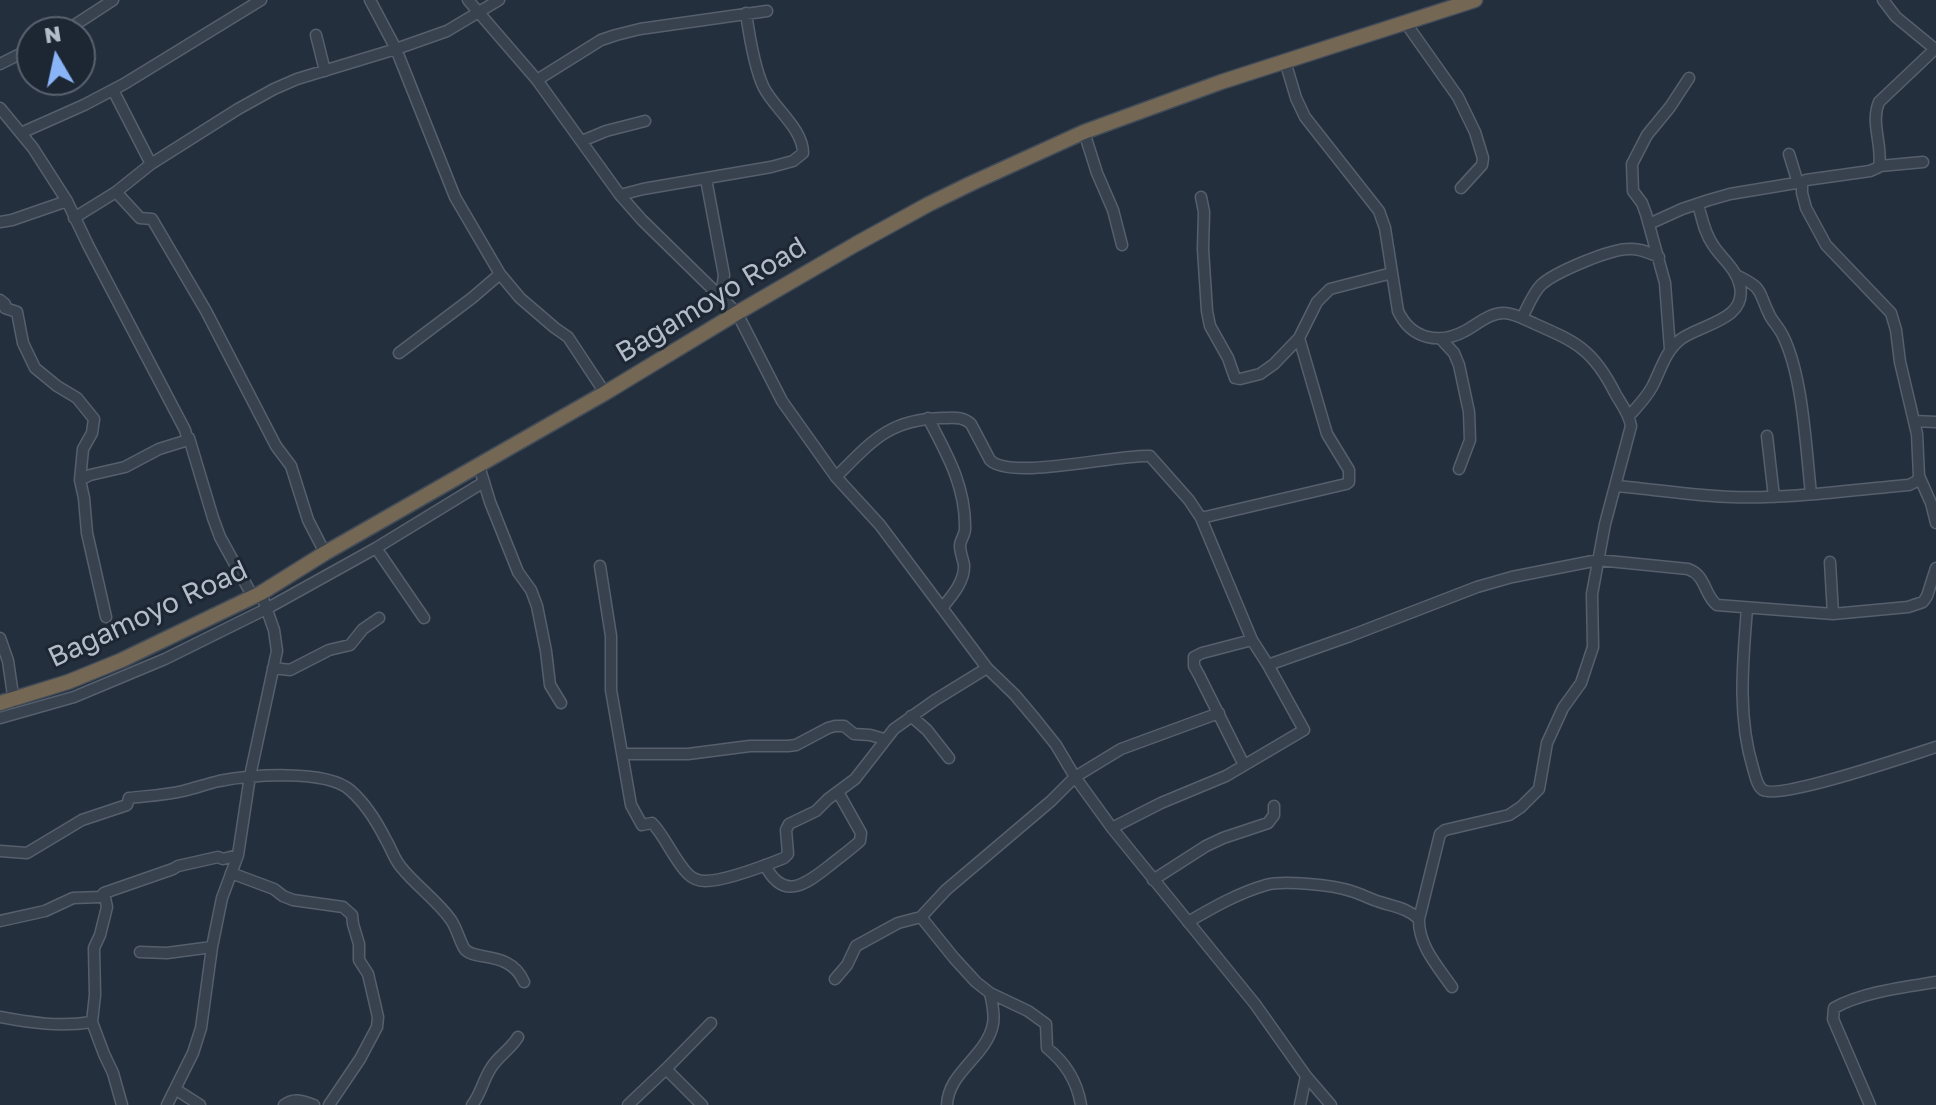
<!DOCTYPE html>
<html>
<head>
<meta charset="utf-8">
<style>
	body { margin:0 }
	#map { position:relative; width:1936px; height:1105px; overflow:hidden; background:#242f3e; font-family:"Golos Text",sans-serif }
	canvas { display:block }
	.north { position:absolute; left:16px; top:16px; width:80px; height:80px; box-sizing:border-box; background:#1d2633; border:2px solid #59626f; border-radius:50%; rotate:351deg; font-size:22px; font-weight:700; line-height:32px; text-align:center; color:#b4bcc9 }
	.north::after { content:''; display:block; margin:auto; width:28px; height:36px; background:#8ab4f8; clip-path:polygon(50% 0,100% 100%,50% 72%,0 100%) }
</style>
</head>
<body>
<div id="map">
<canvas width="1936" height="1105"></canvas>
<div class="north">N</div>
</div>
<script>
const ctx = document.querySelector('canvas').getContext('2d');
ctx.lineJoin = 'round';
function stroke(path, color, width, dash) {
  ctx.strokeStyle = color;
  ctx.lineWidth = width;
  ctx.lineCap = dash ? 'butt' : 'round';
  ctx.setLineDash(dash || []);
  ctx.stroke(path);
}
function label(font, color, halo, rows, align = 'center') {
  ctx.font = font + ' "Golos Text",sans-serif';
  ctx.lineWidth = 6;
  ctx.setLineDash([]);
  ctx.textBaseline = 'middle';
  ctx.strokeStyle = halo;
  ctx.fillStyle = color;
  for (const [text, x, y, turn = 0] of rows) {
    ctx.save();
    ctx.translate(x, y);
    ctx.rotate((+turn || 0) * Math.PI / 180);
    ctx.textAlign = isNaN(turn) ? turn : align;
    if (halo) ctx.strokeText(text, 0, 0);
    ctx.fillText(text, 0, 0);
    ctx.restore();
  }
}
const minor = new Path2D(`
	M370 0 396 49 455 197 500 274 520 298 555 328 568 337 605 393
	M468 0 537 80 620 195 642 220 737 313 782 401 836 477 880 525 987 668 1015 695 1036 720 1056 745 1075 777 1112 828 1255 1004 1306 1076 1331 1105
	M1883 0 1896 17 1936 50
	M1405 22 1458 97 1475 132 1483 158 1482 165 1461 188
	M64 32 113 0
	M316 35 325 71
	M1285 61 1296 98 1305 117 1379 211 1385 228 1398 311C1411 339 1439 345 1465 331 1478 324 1489 313 1504 313 1514 313 1524 319 1533 323 1576 342 1593 349 1615 393 1621 404 1629 413 1631 426L1605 524 1592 594 1593 647 1581 683 1563 708 1547 743 1539 789 1521 807 1509 815 1445 830 1440 834 1419 919
	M0 64 32 48
	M537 80 601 40 616 35 640 29 767 11
	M113 90 151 164
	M0 108 33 148 67 201 88 245 185 430 188 440 159 449 125 467 90 475 80 480 83 449 92 433 94 419 77 398 57 386 35 368 23 343 17 312 5 308V304L0 300
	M1084 132 1097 173 1113 210 1122 245
	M21 133 84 105 124 84 261 0
	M582 141 606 131 645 121
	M1789 154 1798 183
	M1880 166 1923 162
	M706 179 724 275 721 297
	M116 192 140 218 152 219 206 311 276 446 291 466 308 520 325 553
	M620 195 643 189 771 167 793 161 803 153C803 129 775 109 764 88 755 70 749 34 746 13
	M1201 197 1204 212 1203 249 1207 311 1210 326 1228 358 1235 378 1240 379 1260 374 1274 364 1299 338 1317 302 1330 289 1392 273
	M74 218 116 192 151 164 238 109 274 89 297 79 396 49 447 31 499 0
	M0 222 12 220 67 201
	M1649 224 1682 209 1709 200 1730 194 1802 182
	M1736 275C1765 289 1757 290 1770 316 1774 323 1780 329 1783 336 1803 376 1806 449 1811 494
	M1522 318C1527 308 1533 293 1541 285 1555 272 1610 249 1629 249 1640 248 1649 253 1659 257
	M1441 339 1454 353 1459 365 1469 412 1470 440 1459 469
	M1670 349 1665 283 1646 214 1642 203 1633 191 1632 164 1647 135 1670 107 1689 78
	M399 353 472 298 500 274
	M1629 416C1637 407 1646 398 1652 387 1661 370 1665 351 1681 339 1702 324 1747 320 1740 286 1736 268 1722 259 1713 245 1704 232 1702 218 1698 204
	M928 418C947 454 966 487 965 529 965 535 960 540 960 546 960 552 963 559 964 565 965 581 952 596 942 608
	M1914 421 1936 422
	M1767 436 1774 497
	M189 438 213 518 220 537 253 597
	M479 466 490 502 518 572 531 590 537 606 546 651 550 685 561 703
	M1919 476 1931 503 1936 523
	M836 477C871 442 889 419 942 418 953 418 963 416 971 424L990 460C1011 481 1117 454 1150 456L1189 500 1201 518 1252 640 1268 665 1304 730 1226 776 1161 803 1112 828
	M80 480 84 498 87 533 106 617
	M1616 486C1654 489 1693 496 1732 497 1791 499 1850 490 1909 485L1917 481 1919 476 1917 434 1900 362 1896 330 1891 313 1826 245 1806 208 1802 193V182L1806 180 1870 171 1879 167C1883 145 1870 123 1879 102L1935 49
	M1201 518 1346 484 1349 482V470L1327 434 1299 338
	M376 548 424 618
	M1830 562 1833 614
	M600 566 611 636V690L631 805 642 825 652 823C665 836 674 860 688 874 693 879 699 881 705 881 726 881 764 866 784 858L788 854 786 830 789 824 816 811 828 799 855 779 894 729 935 700 987 668
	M1747 608C1743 661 1737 716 1753 768 1755 775 1757 786 1763 790 1780 800 1911 755 1936 747
	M0 638 8 661 14 702
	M1268 665 1350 636 1477 587 1512 577 1598 560 1688 569C1706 575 1704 595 1717 605L1833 614 1908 607 1923 602 1927 596 1936 568
	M273 668 290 670 329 650 350 645 363 629 379 618
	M911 716 927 730 949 758
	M0 718 74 697 165 659 268 608 376 548 484 482
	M623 754H688L750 746H788L796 745 828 728 835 726H844L854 734 870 735 884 739
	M1244 765 1199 675 1194 666V657L1202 653 1252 640
	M0 851 27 853 82 820 127 805 129 798C147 796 166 795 183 791 195 788 207 784 219 781 250 775 326 769 350 790 365 803 377 822 386 840 391 848 394 859 401 867 416 886 437 900 451 920 457 929 459 939 464 948 472 962 510 949 524 982
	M765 865C783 901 805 885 829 866 839 858 850 850 860 841L861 833 838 792
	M231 873 274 889 283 896 293 900 343 907 352 915 353 924 359 944V960L368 974 378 1017 377 1027 360 1059 329 1105
	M1153 880 1206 846 1223 838 1268 823 1274 815V806
	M104 893 107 907 100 935 94 948 95 995 92 1022 104 1054 113 1073 122 1105
	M921 917 954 958 976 982 990 993 1028 1011 1046 1024 1047 1048C1066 1063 1077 1081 1081 1105
	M0 921 45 911 73 898 100 897 104 893 173 869 178 866 218 857 223 859 238 855
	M1188 922C1212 908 1238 893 1266 885 1283 880 1333 885 1351 891 1361 894 1370 899 1380 902 1395 907 1407 908 1419 919 1418 945 1438 967 1452 987
	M140 952 167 953 212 947
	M835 979 847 965 856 946 898 923 921 917 946 890 1051 801 1075 777 1121 749 1219 713
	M0 1017C31 1023 60 1027 92 1022
	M666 1069 702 1105
	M175 1089 200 1105
	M167 1105 193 1053 201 1028 212 947 222 898 238 855 250 776 277 651 274 630 261 593
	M284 1105C294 1097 303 1101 314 1105
	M472 1105C481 1094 483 1080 491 1068 498 1056 511 1049 518 1037
	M628 1105 666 1069 711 1023
	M947 1105C948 1072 987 1056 993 1024 995 1013 992 1003 990 993
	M1300 1105 1306 1076
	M1870 1105 1833 1019 1834 1008C1862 992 1905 987 1936 982`);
const highway = new Path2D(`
	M0 703 68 682 122 660 261 593 325 553 605 393 737 313 856 244 929 204 972 183 1084 132 1221 82 1475 0`);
const streetNames = [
	["Bagamoyo Road",711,300,-31],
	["Bagamoyo Road",148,614,-25]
];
stroke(minor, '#565f6c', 13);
stroke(highway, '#434c59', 17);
stroke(minor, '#38414e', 10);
stroke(highway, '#746855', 14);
label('28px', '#b4bcc9', '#1d2633', streetNames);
</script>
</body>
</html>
